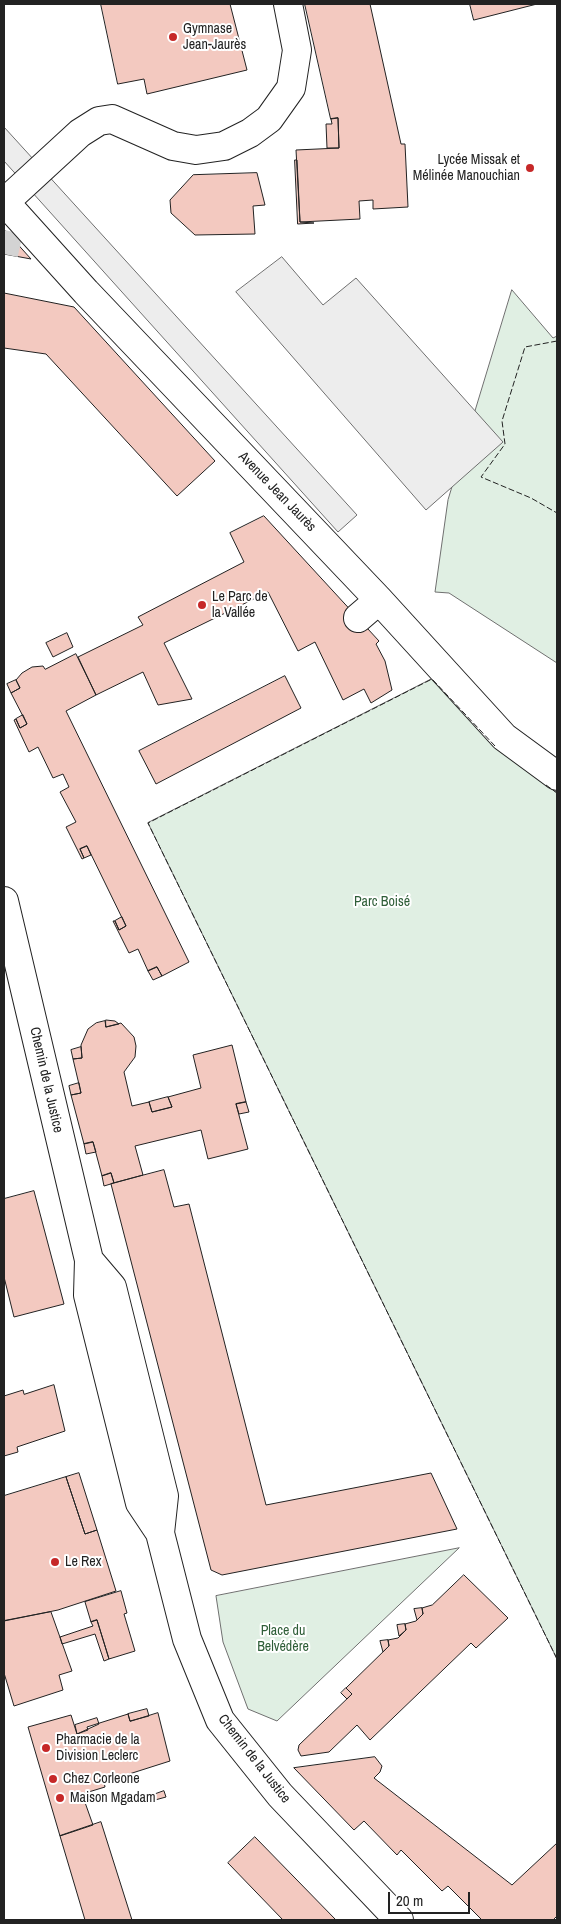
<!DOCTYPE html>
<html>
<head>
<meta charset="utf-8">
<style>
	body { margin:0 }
	#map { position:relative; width:561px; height:1924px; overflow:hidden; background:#fff; font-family:"Archivo Narrow",sans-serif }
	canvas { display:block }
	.frame { position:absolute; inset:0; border:5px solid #222; pointer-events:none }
	.scale { position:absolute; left:388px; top:1892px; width:82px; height:22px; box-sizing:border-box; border:2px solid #222; border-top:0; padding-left:6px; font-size:15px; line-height:18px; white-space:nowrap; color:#222; -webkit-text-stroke:4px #fff; paint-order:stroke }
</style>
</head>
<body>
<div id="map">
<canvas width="561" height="1924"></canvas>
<div class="frame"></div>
<div class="scale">20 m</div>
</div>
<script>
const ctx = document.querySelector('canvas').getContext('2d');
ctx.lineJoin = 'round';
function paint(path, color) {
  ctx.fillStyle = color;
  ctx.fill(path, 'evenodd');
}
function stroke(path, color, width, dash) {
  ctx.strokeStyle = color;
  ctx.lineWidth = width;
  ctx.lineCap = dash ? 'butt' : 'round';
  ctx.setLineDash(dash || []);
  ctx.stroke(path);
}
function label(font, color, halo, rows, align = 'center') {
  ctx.font = font + ' "Archivo Narrow",sans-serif';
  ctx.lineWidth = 4;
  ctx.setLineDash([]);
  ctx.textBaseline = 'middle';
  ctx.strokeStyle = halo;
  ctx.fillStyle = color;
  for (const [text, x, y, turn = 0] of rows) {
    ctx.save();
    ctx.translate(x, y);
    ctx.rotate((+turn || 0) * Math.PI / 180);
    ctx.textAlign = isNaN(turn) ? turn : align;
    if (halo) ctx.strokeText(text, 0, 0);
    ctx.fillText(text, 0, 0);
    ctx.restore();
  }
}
const green = new Path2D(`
	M512 290 553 338 557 336V663L449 593 435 592 448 500Z
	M432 679 492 744 557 793V1659L148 823Z
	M459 1548 277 1721 248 1709 223 1642 216 1596Z`);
const parking = new Path2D(`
	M4 127 357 515 338 532 4 161Z
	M282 257 323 305 356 278 503 442 426 510 236 292Z`);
const building = new Path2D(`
	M101 4H230L247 70 147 94 144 79 118 84Z
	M305 4H370L401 144H405L408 207 373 209V200L359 201 360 219 300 222 296 150 339 148 338 118 331 119Z
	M470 4H537L474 20Z
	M338 118 339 148H327L326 124H332L331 119Z
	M295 160H297L300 222 314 223 298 224Z
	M257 173 265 205 253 206 255 234 195 235 171 213 170 200 193 175Z
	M4 229 31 259 4 254Z
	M4 293 74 307 215 461 177 496 46 354 4 348Z
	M264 516 379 641 376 644 385 661 392 690 371 703 364 689 343 700 315 642 298 651 268 592 164 643 192 699 158 705 143 672 96 695 78 657 143 625 138 617 244 562 230 533Z
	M67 633 73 647 53 657 46 643Z
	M76 654 96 695 66 711 189 962 162 976 157 967 148 971 138 949 129 953 113 921H115L119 930 126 926 87 846 80 849 84 858 82 859 66 827 76 822 60 792 69 787 63 774 53 778 38 747 29 752 14 720 16 719 20 728 27 724 11 693 20 688 16 680 22 673 32 667 43 666 45 669Z
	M285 676 301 708 156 784 139 751Z
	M16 680 20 688 11 693 7 684Z
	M23 715 27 724 20 728 16 719Z
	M87 846 91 855 84 858 80 849Z
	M122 917 126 926 119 930 115 921Z
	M157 967 162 976 153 980 148 971Z
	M106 1020 115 1021 119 1024 106 1027Z
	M105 1021 106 1027 121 1023 134 1037 136 1046 135 1057 124 1072 132 1106 149 1102 152 1112 172 1107 168 1097 201 1088 193 1055 232 1045 246 1102 236 1104 248 1149 208 1159 201 1130 135 1146 143 1175 114 1183 111 1173 102 1176 93 1142 84 1144 71 1095 81 1093 73 1059 82 1058 81 1045 88 1029 96 1023Z
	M81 1047 82 1058 73 1059 71 1050Z
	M79 1083 81 1093 71 1095 69 1086Z
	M168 1097 172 1107 152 1112 149 1102Z
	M246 1102 249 1112 239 1114 236 1104Z
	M93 1142 96 1152 86 1154 84 1144Z
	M164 1170 174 1207 189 1204 266 1505 431 1473 457 1529 222 1575 211 1570 111 1184Z
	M111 1173 114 1183 104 1186 102 1176Z
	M34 1191 64 1304 14 1317 4 1277V1199Z
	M54 1385 65 1431 17 1447 18 1452 4 1456V1396L23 1390 24 1394Z
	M79 1473 97 1530 85 1534 66 1477Z
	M66 1477 85 1534 97 1530 116 1591 58 1610 4 1621V1496Z
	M464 1575 508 1618 476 1648 471 1643 370 1740 357 1725 329 1752 301 1756 298 1750 299 1745 352 1694 346 1688 389 1646 388 1640 398 1638 406 1630 405 1624 416 1621 423 1614 422 1608 432 1605Z
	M121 1591 127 1613 124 1614 135 1651 109 1659 97 1620 91 1622 85 1602Z
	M422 1608 423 1614 417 1620 414 1609Z
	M51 1612 72 1671 59 1675 63 1690 14 1706 4 1673V1621Z
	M97 1620 109 1659 104 1661 95 1634 62 1644 60 1637 93 1626 91 1622Z
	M405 1624 406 1630 399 1636 397 1625Z
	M388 1640 389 1646 383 1652 380 1641Z
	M346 1688 352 1694 347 1699 341 1693Z
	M147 1709 149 1716 130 1721 128 1714Z
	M158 1713 170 1761 104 1782 105 1787 82 1794 93 1825 60 1836 28 1727 71 1715 77 1734 88 1730 87 1727 128 1714 130 1721Z
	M97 1718 99 1724 77 1734 75 1725Z
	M375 1757 382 1766 380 1772 374 1778 512 1885 557 1843V1916L553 1920H482L448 1886 442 1891 401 1850 397 1855 364 1821 354 1830 294 1768Z
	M164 1791 166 1797 155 1800 153 1795Z
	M101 1822 132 1920H85L60 1836Z
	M255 1837 336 1920H283L228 1863Z`);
const minorTunnel = new Path2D(`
	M4 254 9 231`);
const minor = new Path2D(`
	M4 201 86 292 379 600 504 737 557 776
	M5 202 80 133 99 121 112 119 173 146 196 150 224 146 250 133 269 119 291 88 297 50 288 4
	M358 618 379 600
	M4 901 89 1260 88 1295 140 1503 160 1533 187 1639 220 1720 280 1795 399 1920
	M89 1260 112 1287 164 1496 160 1533`);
const fence = new Path2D(`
	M557 341 525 347 502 421 505 444 481 477 531 498 557 513
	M495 746 432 679 148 823 557 1659
	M546 785 557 793`);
const markers = [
	[173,37,5,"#c62828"],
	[530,168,5,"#c62828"],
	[202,605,5,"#c62828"],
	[55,1562,5,"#c62828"],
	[46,1748,5,"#c62828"],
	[53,1779,5,"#c62828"],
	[60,1798,5,"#c62828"]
];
const poiNames = [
	["Gymnase",183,29],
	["Jean-Jaurès",183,45],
	["Lycée Missak et",520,160,"right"],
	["Mélinée Manouchian",520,176,"right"],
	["Le Parc de",212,597],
	["la Vallée",212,613],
	["Le Rex",65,1562],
	["Pharmacie de la",56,1740],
	["Division Leclerc",56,1756],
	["Chez Corleone",63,1779],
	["Maison Mgadam",70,1798]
];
const streetNames = [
	["Avenue Jean Jaurès",277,492,46],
	["Chemin de la Justice",46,1080,77],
	["Chemin de la Justice",254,1759,52]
];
const parkNames = [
	["Parc Boisé",382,902],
	["Place du",283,1631],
	["Belvédère",283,1647]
];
paint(green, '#e0efe3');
stroke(green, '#6f6f6f', 1);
paint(parking, '#ededed');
stroke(parking, '#6f6f6f', 1);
paint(building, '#f3c9c0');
stroke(building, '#222', 1);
stroke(minorTunnel, '#d3d3d3', 28, [28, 14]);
stroke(minor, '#222', 30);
stroke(minor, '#fff', 28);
stroke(fence, '#222', 1, [6, 2.5]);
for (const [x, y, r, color] of markers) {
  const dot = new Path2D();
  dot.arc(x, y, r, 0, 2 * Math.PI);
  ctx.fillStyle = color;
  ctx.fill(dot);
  stroke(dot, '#fff', 2);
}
label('14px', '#222', '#fff', poiNames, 'left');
label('14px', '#222', '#fff', streetNames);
label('14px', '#2f5e38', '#fff', parkNames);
</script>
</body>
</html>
